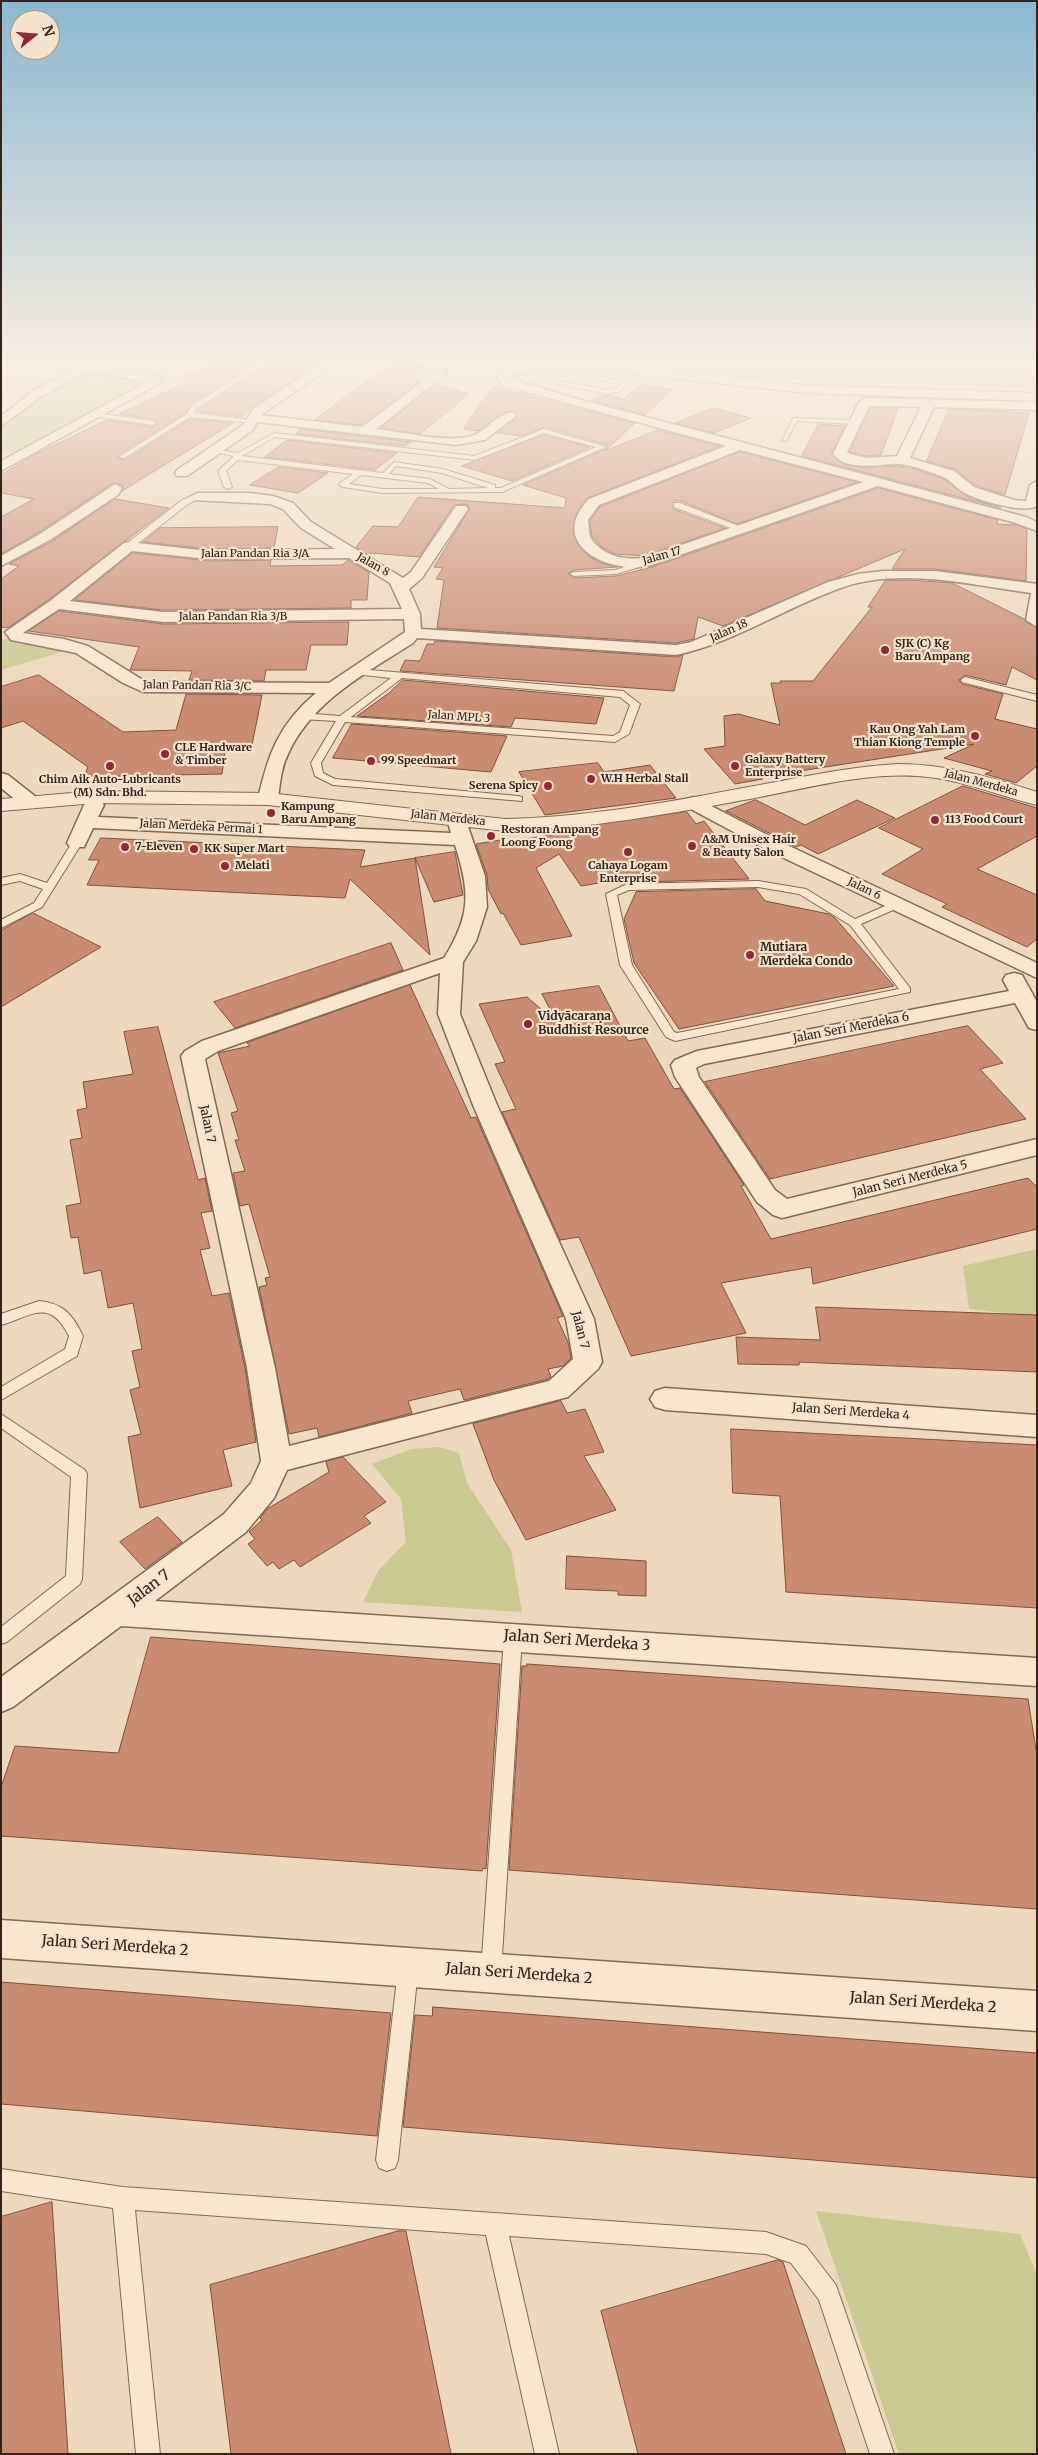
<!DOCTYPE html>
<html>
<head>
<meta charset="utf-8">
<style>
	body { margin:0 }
	#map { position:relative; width:1038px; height:2455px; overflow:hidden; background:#edd8bd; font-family:Merriweather,serif }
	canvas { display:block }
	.frame { position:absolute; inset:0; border:2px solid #33231b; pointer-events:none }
	.north { position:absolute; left:10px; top:10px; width:50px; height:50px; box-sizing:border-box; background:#f4e3cc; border:1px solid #a79685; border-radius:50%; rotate:73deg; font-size:14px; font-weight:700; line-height:20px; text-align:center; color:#33231b }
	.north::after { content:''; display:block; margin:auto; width:18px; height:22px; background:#922837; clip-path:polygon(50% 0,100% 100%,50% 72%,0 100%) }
</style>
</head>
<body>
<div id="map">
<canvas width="1038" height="2455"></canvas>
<div class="frame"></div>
<div class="north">N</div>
</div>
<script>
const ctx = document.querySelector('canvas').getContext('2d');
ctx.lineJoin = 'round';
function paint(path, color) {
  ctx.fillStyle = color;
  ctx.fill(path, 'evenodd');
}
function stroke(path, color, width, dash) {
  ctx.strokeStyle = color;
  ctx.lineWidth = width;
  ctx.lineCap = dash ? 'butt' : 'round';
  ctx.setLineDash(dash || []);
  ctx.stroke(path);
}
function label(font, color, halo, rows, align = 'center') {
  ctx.font = font + ' Merriweather,serif';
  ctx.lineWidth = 4.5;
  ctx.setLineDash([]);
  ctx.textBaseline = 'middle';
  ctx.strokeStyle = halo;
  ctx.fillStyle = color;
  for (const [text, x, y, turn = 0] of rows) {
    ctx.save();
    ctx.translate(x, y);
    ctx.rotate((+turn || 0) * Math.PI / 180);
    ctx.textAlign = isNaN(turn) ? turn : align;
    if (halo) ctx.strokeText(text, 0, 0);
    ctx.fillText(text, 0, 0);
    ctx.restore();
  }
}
const green = new Path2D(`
	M116 361H187L193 362 156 377 102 366Z
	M709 361H1026L1037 388 775 379 696 372Z
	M99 371 149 379 147 385 18 453 1 452V424C31 403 62 375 99 371Z
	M8 638 72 649 1 670V641Z
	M1037 1249V1317L969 1309 963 1266Z
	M439 1447 459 1453 467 1483 511 1550 522 1612 363 1602 378 1571 406 1542 401 1499 372 1464 411 1449Z
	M816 2211 1020 2234 1037 2275V2454H899Z`);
const building = new Path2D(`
	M221 361H261L191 404 186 413 118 455 117 458 125 460 190 419 233 423 122 491 123 486 114 482 39 532 1 554V517L34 499 1 493V475L36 454 107 420 154 427 158 422 153 419 119 414 186 383 185 377Z
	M273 361H323L252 407 242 417 196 411Z
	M393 362 429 366 411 380 420 381 361 425 315 420Z
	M435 385 469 394 420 434 381 428Z
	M641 385 672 390 645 415 591 400 609 395 623 399Z
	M493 387 635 423 605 451 658 430 720 446 587 498 576 515 573 529 577 543 587 555 601 563 617 567 574 570 568 573 573 578 616 576 652 567 878 488 998 520 997 524 1017 525 1027 529 1026 581 935 569H892L905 549 723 626 698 617 694 639 676 643 437 628 444 580 436 579 443 568 434 567 470 508 466 504 454 505 419 557 371 553 370 556 356 547 373 526 398 527 418 497 565 508 566 498 523 485 608 448 607 445 545 427 522 436 497 433 517 417 514 411 503 413 478 431 464 429Z
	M714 408 751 418 714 433 676 423Z
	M870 408H898L881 455 867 456 850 452Z
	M949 409 1029 413 1005 495 975 485 955 469 927 461Z
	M819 424 845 426 831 454 846 465 865 468 900 466 915 469 943 479 968 497 1001 508 802 456Z
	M302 429 411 442 405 446 296 434Z
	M544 435 590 447 512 481 462 466Z
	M287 440 397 453 375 470 265 457Z
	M740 452 857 482 737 524 681 501H674L673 509 725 528 644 556 615 554 602 547 592 536 590 521 600 507Z
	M279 467 328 473 298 493 250 485Z
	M115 499 169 508 49 599 8 628 1 627V579L19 566 9 564 51 542Z
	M278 527 274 548 208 549 143 542 160 528Z
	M133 553 208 561 271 560 270 566 342 565 348 560 369 572 367 600H351V608L163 610 75 600Z
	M909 580 952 583 1024 619 1037 629V680L1012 667 1006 685 965 675 959 680 962 684 1003 694 995 719 1037 729V766L1016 783 985 774 992 771 944 758 974 744 761 777 763 779 735 784 704 749 725 746 724 716 738 714 780 725 771 683H781L780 681H813L872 607H868L885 581Z
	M59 611 163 624 349 622 347 645H311L306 670H266L264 681 189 680 192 671 130 670 139 647 29 631Z
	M435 641 676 657 683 655 674 691 400 671 405 660 420 661 427 644H434Z
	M39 675 123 732 176 730 186 694 262 695 252 745H226L222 774 84 777 88 767 23 721 1 728V687Z
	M403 680 604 698 596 724 515 718 511 727 357 716 389 693Z
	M352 724 507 736 491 772 333 758Z
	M598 763 604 772 650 765 676 798 545 815 519 772Z
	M963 786 1037 808V836L977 869 1037 895V939L1027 947 942 907 947 904 882 874 923 849 879 828Z
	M756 800 805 825 857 800 895 818 818 854 801 845 796 847 726 811Z
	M687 812 696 824 704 821 749 879 640 882 642 876 581 886 559 854 536 868 572 936 521 945 503 913 501 914 488 889 487 875 476 844 500 840 501 843 557 834 555 830Z
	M101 838 365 850 360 867 415 858 430 955 350 879 345 898 87 885 99 860H89Z
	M455 852 463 895 434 902 415 858Z
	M756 889 765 901 829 914 835 918 894 986 679 1029 634 963 624 919 636 892Z
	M33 913 101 947 1 1007V931Z
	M391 943 403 970 235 1028 214 1002Z
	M410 985 471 1118 476 1117 563 1316 557 1318 568 1342 571 1358 563 1366 548 1369 551 1377 548 1379 464 1400 460 1389 408 1401 412 1413 319 1437 317 1428 289 1434 259 1287 267 1285 265 1278 270 1277 249 1204 240 1206 233 1173 245 1171 235 1140H239L231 1113 238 1111 218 1053 250 1046 247 1043Z
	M599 986 628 1041 645 1038 674 1089 680 1088 744 1185 741 1186 771 1239 1028 1178 1037 1187V1229L813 1284 811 1267 721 1283 746 1333 631 1356 579 1237 560 1240 502 1112 516 1109 495 1064 505 1062 479 1004 527 997 557 1023 542 994Z
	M968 1026 1003 1063 980 1069 1026 1119 770 1179 705 1082Z
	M158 1027 198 1180 205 1178 212 1211 201 1213 210 1248 200 1250 212 1296 229 1293 245 1368 256 1442 223 1450 232 1486 140 1508 128 1437 141 1434 130 1390 140 1387 132 1351 142 1349 133 1303 108 1308 101 1270 84 1274 78 1237 71 1238 66 1206 81 1203 70 1140 82 1138 77 1110 87 1108 83 1082 133 1074 124 1032Z
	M816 1307 1037 1315V1372L799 1362V1365L738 1364 736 1337 820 1340Z
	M561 1401 567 1413 585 1409 604 1452 584 1456 616 1510 526 1540 494 1480 473 1424Z
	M731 1429 1037 1445V1608L786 1592 780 1496 733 1493Z
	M343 1457 386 1502 364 1516 371 1523 300 1567 294 1560 279 1569 273 1562 267 1566 248 1544 255 1539 249 1532 262 1520 260 1518 267 1509 329 1472 326 1462Z
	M158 1517 182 1542 145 1569 120 1542Z
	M567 1556 646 1561V1596L618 1595V1591L566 1589Z
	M151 1637 500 1664 486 1869 483 1868 482 1871 1 1836V1787L15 1746 118 1753Z
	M527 1664 1028 1699 1037 1756V1909L509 1870 522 1666H527Z
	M1 1982 391 2013 377 2136 1 2104Z
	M433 2007 1037 2053V2178L403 2127 415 2015 432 2016Z
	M52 2202 68 2454H1V2217Z
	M398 2231H406L451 2454H231L210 2285Z
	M778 2260 783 2262 846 2454H638L601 2311Z`);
const service = new Path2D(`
	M264 361H271L196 408 193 413 251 420 253 423 190 417 124 458 119 457 187 414 192 406Z
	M658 361H690L682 365Z
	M530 365 556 373 570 370 627 383 619 392 606 394 556 383 551 378 552 376 528 368ZM570 374 620 384 615 389 606 390 560 381 557 378Z
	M96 413 153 421 156 423 153 425 94 416Z
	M793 418 855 420 858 422 855 424 797 421 786 441H782Z
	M544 429 606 447 502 492 383 493 343 487 339 485 340 483 353 474 238 460 226 471 232 487 228 489 224 487 218 471 234 456 208 451 211 449 238 453 274 433 474 456ZM544 433 596 447 501 488H495V485L443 469 394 462 383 473 242 456 275 437 475 460ZM396 466 442 473 488 488 449 489 430 479 389 474ZM361 475 428 483 439 489H383L349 484Z
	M194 495 201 497 188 504 132 548H126V544L182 500Z
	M674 503H680L746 529 739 531 674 507Z
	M646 560H649V564L616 574 574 576 570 574 574 572 615 570Z
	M357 669 623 691 640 704 629 734 615 742 345 722 321 763 323 773 335 779 518 796 522 797V801L333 785 315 776 311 763 336 721 301 719 296 716 301 713 340 716 391 678 354 674V670ZM402 678 620 697 630 705 620 732 613 736 351 717Z
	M965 677 1037 695V701L962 682 961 680Z
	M77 840 82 843 42 907 1 928V920L34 903 43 889 20 881 1 885V878L20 874 47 883 73 841Z
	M758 881 806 889 855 919 892 903H900V907L861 924 910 988V992L675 1041 666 1037 620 965 606 894 627 884ZM758 887 799 894 850 925 899 989 677 1033 674 1032 632 965 617 895 629 890Z
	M39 1301C63 1303 73 1315 83 1336L77 1356 1 1400V1387L65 1349 69 1336C49 1297 32 1316 1 1325V1314Z
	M1 1414 85 1470 87 1474 82 1579 80 1584 7 1642 1 1644V1627L66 1576 71 1477 1 1428Z
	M513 1630 519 1632 522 1637 501 1972 498 1979 491 1982 484 1979 481 1972 504 1637 507 1632Z
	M408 1960 415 1963 418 1970 398 2160 395 2168 387 2171 379 2168 376 2160 398 1970 401 1963Z
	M1 2169 123 2187 766 2232 806 2246 836 2285 894 2454H870L819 2300 791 2263 766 2254 509 2236 559 2454H535L486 2235 135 2210 160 2454H136L113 2208 1 2191Z`);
const minor = new Path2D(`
	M49 361 86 363 92 361 97 366 158 377 164 381 1 471V461L147 382 88 371 41 397 1 426V416L33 391 75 368 51 363Z
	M326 361H340L261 415 362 427 442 367 446 368V374L376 429C404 432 445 443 472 436 486 432 500 410 514 413L516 416 485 440 456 445 257 422 253 430 187 476H177L175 473 177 470 243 425 253 409Z
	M548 361H570L568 363 511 376 509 378 574 398 1026 517 1037 522V531L1016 523 878 486 651 565C610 576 545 544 589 499L726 446 504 386 497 380V376L503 370ZM740 450 863 482 644 558C623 560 603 556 590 537L588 520 599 505Z
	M865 398 1037 402V410L934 407 910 458 954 471 974 487 1014 500 1026 501 1030 485 1037 481V506C1025 514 975 500 963 492 955 487 949 479 941 476 929 472 913 465 900 464 880 463 848 473 833 454L859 402ZM869 406 921 407 897 456 867 458 847 453Z
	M115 484 122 488 118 495 50 540 1 566V556L40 534Z
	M197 493H249L273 496 293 503 311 522 403 578 411 572 456 506H466L468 509 422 578 409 589 420 614 421 629 676 645 691 642 828 582 858 574 883 571H935L1037 584V627L1026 620 1031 593C970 585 898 566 838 589 783 609 733 643 676 655L417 638 413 643C366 673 312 701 288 754 281 768 280 784 278 799L275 803H261L258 799C268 754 279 724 316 693L143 692 123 683 76 653 11 640 5 632 50 601 124 543 129 542 208 551 335 549 301 528 283 509 270 504 192 500 190 497ZM132 551 208 559 349 558 390 583 402 609 163 612 70 601ZM59 609 163 622 404 619 405 632 329 683 146 682 88 646 64 639 23 633Z
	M1 773 8 775 36 797 39 801 36 805H22L1 788Z
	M694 797 783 843 1037 963V978L769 851 687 807 684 803 687 799Z
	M94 799 101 801 104 805 98 817 451 833 447 819 450 815H464L485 876 487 907 476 941 463 962 460 1014 497 1105 594 1319 602 1362 598 1369 568 1397 287 1470 274 1498 246 1532 155 1601 1037 1658V1686L121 1626 13 1707 1 1712V1677L224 1514 251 1483 261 1461 247 1368 181 1056 185 1051 202 1041 444 958C471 915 470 892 455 845L93 828 84 847H70L67 843 84 805 87 801ZM440 973 438 1014 473 1105 566 1319 573 1359 549 1381 289 1446 275 1368 205 1059 218 1051Z
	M1014 973 1022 975 1037 1002V1030L1029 1028 1015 1003 704 1064 696 1068 699 1077 775 1190 787 1199 1037 1139V1155L782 1218 773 1215 757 1202 675 1077 671 1065 675 1060 697 1051 1009 991 1003 980 1006 975Z
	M665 1388 1037 1415V1437L665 1410 655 1407 650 1399 655 1391Z
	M1 1920 1037 1991V2031L1 1958Z`);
const tertiary = new Path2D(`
	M544 361H583L806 385 1037 393V401L806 393 550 365Z
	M897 764C946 764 991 777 1037 792V805C996 795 958 778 916 776 862 773 808 788 755 798 672 813 590 829 505 831L268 805 96 803 1 811V799L96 791 268 793 505 819C586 817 664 803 743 788 794 779 845 767 897 764Z`);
const markers = [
	[885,650,5,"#922837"],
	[975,736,5,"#922837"],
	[165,754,5,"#922837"],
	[371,761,5,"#922837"],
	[110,766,5,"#922837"],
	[735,766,5,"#922837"],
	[591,779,5,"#922837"],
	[548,786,5,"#922837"],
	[271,813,5,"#922837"],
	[935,820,5,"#922837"],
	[491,836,5,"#922837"],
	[692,846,5,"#922837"],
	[125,847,5,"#922837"],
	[194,849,5,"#922837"],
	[628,852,5,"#922837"],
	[225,866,5,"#922837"],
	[750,955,5,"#922837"],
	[528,1024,5,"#922837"]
];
const farStreetnames = [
	["Jalan Pandan Ria 3/A",255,554],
	["Jalan 17",662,556,-16],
	["Jalan 8",373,565,29],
	["Jalan Pandan Ria 3/B",233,617],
	["Jalan 18",729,631,-24],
	["Jalan Pandan Ria 3/C",197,686,1],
	["Jalan MPL 3",459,717,4],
	["Jalan Merdeka",981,783,15],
	["Jalan Merdeka",448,818,6],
	["Jalan Merdeka Permai 1",201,827,3],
	["Jalan 6",864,889,26]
];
const farPoinames = [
	["SJK (C) Kg",895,644],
	["Baru Ampang",895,657],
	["Kau Ong Yah Lam",965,730,"right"],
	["Thian Kiong Temple",965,743,"right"],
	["CLE Hardware",175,748],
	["& Timber",175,761],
	["Galaxy Battery",745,760],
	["Enterprise",745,773],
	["99 Speedmart",381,761],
	["W.H Herbal Stall",601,779],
	["Chim Aik Auto-Lubricants",110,780,"center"],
	["(M) Sdn. Bhd.",110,793,"center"],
	["Serena Spicy",538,786,"right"],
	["Kampung",281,807],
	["Baru Ampang",281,820],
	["113 Food Court",945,820],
	["Restoran Ampang",501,830],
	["Loong Foong",501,843],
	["A&M Unisex Hair",702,840],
	["& Beauty Salon",702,853],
	["7-Eleven",135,847],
	["KK Super Mart",204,849],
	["Melati",235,866],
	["Cahaya Logam",628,866,"center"],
	["Enterprise",628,879,"center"]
];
const poiNames = [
	["Mutiara",760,948],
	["Merdeka Condo",760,962],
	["Vidyācaraṇa",538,1017],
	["Buddhist Resource",538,1031]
];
const streetNames = [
	["Jalan Seri Merdeka 6",851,1028,-11],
	["Jalan 7",207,1124,78],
	["Jalan Seri Merdeka 5",910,1179,-14],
	["Jalan 7",580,1330,76],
	["Jalan Seri Merdeka 4",851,1412,4]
];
const nearStreetnames = [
	["Jalan 7",149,1588,-37],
	["Jalan Seri Merdeka 3",577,1641,4],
	["Jalan Seri Merdeka 2",115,1946,4],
	["Jalan Seri Merdeka 2",519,1974,4],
	["Jalan Seri Merdeka 2",923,2003,4]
];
paint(green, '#cac991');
paint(building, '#ca8b73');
stroke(building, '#824f3d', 1);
stroke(service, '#846856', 2);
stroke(minor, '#846856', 3);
stroke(tertiary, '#846856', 2);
paint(service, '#f8e6cf');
paint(minor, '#f8e6cf');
paint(tertiary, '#f8e6cf');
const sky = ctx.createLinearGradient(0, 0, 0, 705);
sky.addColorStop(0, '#8bb8d2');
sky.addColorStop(0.51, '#f7ede1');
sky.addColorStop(1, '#f7ede100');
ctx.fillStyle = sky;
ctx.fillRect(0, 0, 1038, 705);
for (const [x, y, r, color] of markers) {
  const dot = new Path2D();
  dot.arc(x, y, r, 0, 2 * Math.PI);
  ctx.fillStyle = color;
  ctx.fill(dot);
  stroke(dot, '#f4e3cc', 2);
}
label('11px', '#33231b', '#f4e3cc', farStreetnames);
label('bold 11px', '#33231b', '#f4e3cc', farPoinames, 'left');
label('bold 12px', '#33231b', '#f4e3cc', poiNames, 'left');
label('12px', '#33231b', '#f4e3cc', streetNames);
label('15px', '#33231b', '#f4e3cc', nearStreetnames);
</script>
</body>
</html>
